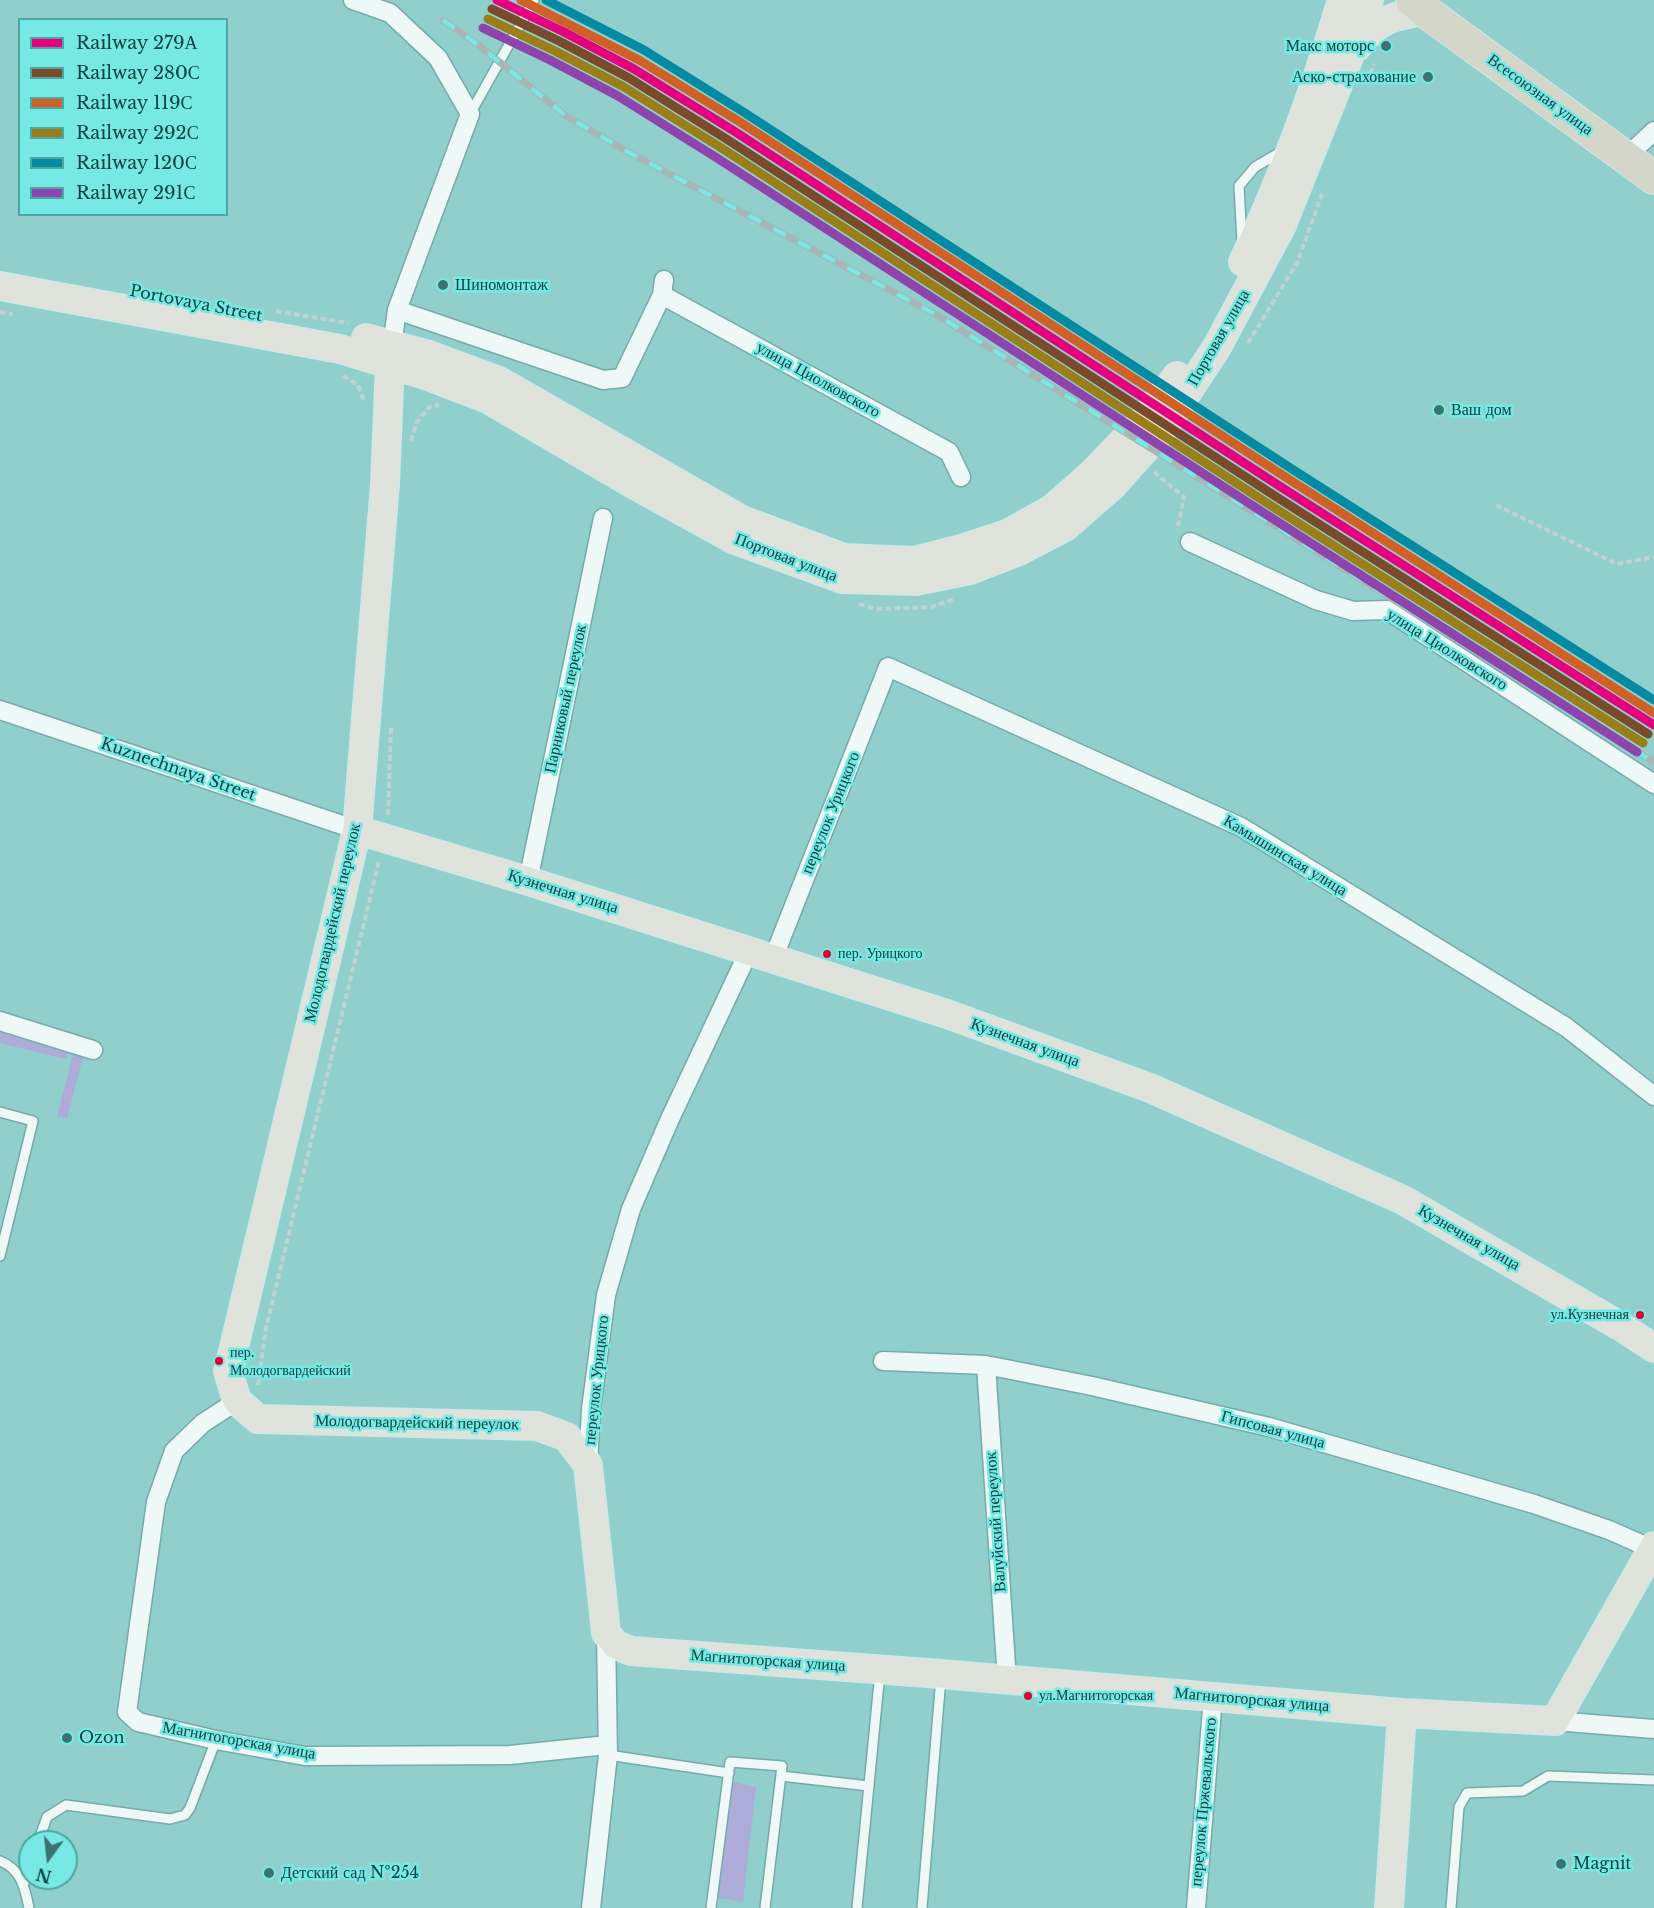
<!DOCTYPE html>
<html>
<head>
<meta charset="utf-8">
<style>
	body { margin:0 }
	#map { position:relative; width:1654px; height:1908px; overflow:hidden; background:#90cfcc; font-family:"Libre Baskerville",serif }
	canvas { display:block }
	.legend { position:absolute; left:18px; top:18px; width:210px; height:198px; box-sizing:border-box; background:#76e9e5; border:2px solid #4ca6a3; margin:0; padding:8px 10px; list-style:none; font-size:18px; color:#0c413f }
	.legend li { display:flex; align-items:center; gap:12px; height:30px }
	.legend b { width:30px; border:2px solid #4ca6a3 }
	.north { position:absolute; left:18px; top:1830px; width:60px; height:60px; box-sizing:border-box; background:#76e9e5; border:2px solid #4ca6a3; border-radius:50%; rotate:195deg; font-size:16px; font-weight:700; line-height:24px; text-align:center; color:#0c413f }
	.north::after { content:''; display:block; margin:auto; width:21px; height:27px; background:#3a7370; clip-path:polygon(50% 0,100% 100%,50% 72%,0 100%) }
</style>
</head>
<body>
<div id="map">
<canvas width="1654" height="1908"></canvas>
<ul class="legend">
<li><b style="height:8px;background:#e5007d"></b>Railway 279А</li>
<li><b style="height:8px;background:#7a4b2a"></b>Railway 280С</li>
<li><b style="height:8px;background:#d06026"></b>Railway 119С</li>
<li><b style="height:8px;background:#997e19"></b>Railway 292С</li>
<li><b style="height:8px;background:#048aa3"></b>Railway 120С</li>
<li><b style="height:8px;background:#8e44ad"></b>Railway 291С</li>
</ul>
<div class="north">N</div>
</div>
<script>
const ctx = document.querySelector('canvas').getContext('2d');
ctx.lineJoin = 'round';
function paint(path, color) {
  ctx.fillStyle = color;
  ctx.fill(path, 'evenodd');
}
function stroke(path, color, width, dash) {
  ctx.strokeStyle = color;
  ctx.lineWidth = width;
  ctx.lineCap = dash ? 'butt' : 'round';
  ctx.setLineDash(dash || []);
  ctx.stroke(path);
}
function label(font, color, halo, rows, align = 'center') {
  ctx.font = font + ' "Libre Baskerville",serif';
  ctx.lineWidth = 5;
  ctx.setLineDash([]);
  ctx.textBaseline = 'middle';
  ctx.strokeStyle = halo;
  ctx.fillStyle = color;
  for (const [text, x, y, turn = 0] of rows) {
    ctx.save();
    ctx.translate(x, y);
    ctx.rotate((+turn || 0) * Math.PI / 180);
    ctx.textAlign = isNaN(turn) ? turn : align;
    if (halo) ctx.strokeText(text, 0, 0);
    ctx.fillText(text, 0, 0);
    ctx.restore();
  }
}
const green = new Path2D(`
	M0 1029 69 1048 66 1059 0 1043Z
	M74 1050 84 1053 67 1119 57 1116Z
	M733 1782 756 1787 743 1902 718 1898Z`);
const path = new Path2D(`
	M1367 82 1374 64
	M276 311 348 323
	M0 312 13 314
	M1248 343 1297 263 1322 194
	M343 376 358 385 364 401
	M411 441 417 422 429 407 439 405
	M1154 472 1184 497 1177 530
	M1496 505 1617 564 1654 557
	M859 604 876 609 931 607 955 599
	M388 815 391 727
	M258 1385 266 1328 379 861`);
const lane = new Path2D(`
	M470 114 534 0
	M1242 242 1239 186 1255 167 1284 150
	M0 1112 33 1121 0 1256
	M608 1755 729 1773
	M781 1776 869 1786
	M38 1842 47 1817 66 1805 170 1819 185 1815 190 1808 216 1740
	M0 1861C21 1869 25 1888 29 1908
	M24 1883 30 1865
	M711 1908 730 1762 782 1766 765 1908
	M857 1908 880 1672
	M922 1908 941 1677
	M1451 1908 1459 1807 1467 1793 1523 1791 1548 1776 1654 1780`);
const street = new Path2D(`
	M353 0 390 13 438 58 470 114 397 310 392 345
	M1625 158 1654 131
	M662 295 949 452 961 477
	M397 310 603 380 622 378 662 295 664 280
	M1190 542 1316 600 1353 611 1387 610 1654 784
	M0 710 357 830
	M528 881 603 518
	M773 959 888 667 1241 827 1566 1027 1654 1096
	M0 1021 93 1050
	M883 1361 986 1365 1092 1386 1269 1427 1534 1504 1609 1530 1652 1549
	M986 1365 1007 1680
	M237 1401 203 1423 174 1451 156 1502 127 1712 138 1722 216 1740 305 1756 510 1755 607 1745
	M588 1465 591 1409 606 1295 631 1209 669 1121 749 951
	M1555 1721 1654 1729
	M591 1908 608 1755 606 1633
	M1196 1908 1213 1697`);
const primary = new Path2D(`
	M1357 47C1377 19 1393 16 1425 11
	M1243 262C1283 178 1315 90 1342 0
	M0 286 340 349 428 376 488 399 635 485 735 540 842 579 916 581 970 570 1019 551 1065 527 1112 486 1163 429 1217 347 1282 225 1349 57 1369 0
	M366 338 429 355 499 381 742 520 844 558 914 561 961 549 1007 534 1052 509 1093 473 1146 418 1177 376
	M390 363 385 484 357 830 231 1360 228 1371 237 1401 258 1419 537 1426 567 1437 588 1465 606 1633 616 1645 631 1651 941 1674 1402 1713 1555 1721 1654 1546
	M357 830 528 881 947 1014 1150 1088 1403 1200 1620 1326 1654 1348
	M1389 1908 1402 1713`);
const highway = new Path2D(`
	M1412 0 1425 11 1654 178`);
const rail = new Path2D(`
	M443 20 481 47 566 116 628 152 937 315 1654 762`);
const rail1 = new Path2D(`
	M497 0 564 32 634 69 734 131 1281 487 1654 725`);
const rail2 = new Path2D(`
	M492 9 559 41 629 78 728 140 1275 496 1648 734`);
const rail3 = new Path2D(`
	M521 0 639 60 740 122 1287 478 1654 713`);
const rail4 = new Path2D(`
	M488 19 555 51 624 87 723 149 1270 505 1643 743`);
const rail5 = new Path2D(`
	M546 0 644 50 745 113 1292 469 1654 700`);
const rail6 = new Path2D(`
	M483 28 550 60 618 96 717 158 1264 513 1637 752`);
const markers = [
	[1386,46,6,"#3a7370"],
	[1428,77,6,"#3a7370"],
	[443,285,6,"#3a7370"],
	[1439,410,6,"#3a7370"],
	[827,954,5,"#e4002b"],
	[1640,1315,5,"#e4002b"],
	[219,1361,5,"#e4002b"],
	[1028,1696,5,"#e4002b"],
	[67,1738,6,"#3a7370"],
	[1561,1864,6,"#3a7370"],
	[269,1873,6,"#3a7370"]
];
const busNames = [
	["пер. Урицкого",838,954],
	["ул.Кузнечная",1629,1315,"right"],
	["пер.",230,1353],
	["Молодогвардейский",230,1371],
	["ул.Магнитогорская",1039,1696]
];
const poiNames = [
	["Макс моторс",1374,46,"right"],
	["Аско-страхование",1416,77,"right"],
	["Шиномонтаж",455,285],
	["Ваш дом",1451,410],
	["Ozon",79,1738],
	["Magnit",1573,1864],
	["Детский сад №254",281,1873]
];
const streetNames = [
	["Всесоюзная улица",1540,95,36],
	["Portovaya Street",196,304,11],
	["Портовая улица",1219,338,-60],
	["улица Циолковского",818,380,29],
	["Портовая улица",786,558,21],
	["улица Циолковского",1447,650,32],
	["Парниковый переулок",566,699,-78],
	["Kuznechnaya Street",178,770,19],
	["переулок Урицкого",831,813,-68],
	["Камышинская улица",1285,856,31],
	["Кузнечная улица",563,892,17],
	["Молодогвардейский переулок",333,923,-77],
	["Кузнечная улица",1025,1043,20],
	["Кузнечная улица",1469,1238,30],
	["переулок Урицкого",597,1380,-84],
	["Молодогвардейский переулок",417,1423,1],
	["Гипсовая улица",1273,1430,15],
	["Валуйский переулок",996,1522,-94],
	["Магнитогорская улица",768,1661,4],
	["Магнитогорская улица",1252,1700,5],
	["Магнитогорская улица",239,1741,10],
	["переулок Пржевальского",1204,1802,-85]
];
paint(green, '#adacd9');
stroke(lane, '#76aaa8', 12);
stroke(street, '#76aaa8', 21);
stroke(primary, '#cde9e8', 30);
stroke(highway, '#cde9e8', 34);
stroke(path, '#bed2d2', 4, [6, 3]);
stroke(lane, '#eef8f7', 9);
stroke(street, '#eef8f7', 18);
stroke(primary, '#dfe3dc', 27);
stroke(highway, '#d5d6ca', 32);
stroke(rail, '#a7b7b7', 7);
stroke(rail, '#76e9e5', 4.5, [14]);
stroke(rail1, '#e5007d', 9);
stroke(rail2, '#7a4b2a', 9);
stroke(rail3, '#d06026', 9);
stroke(rail4, '#997e19', 9);
stroke(rail5, '#048aa3', 9);
stroke(rail6, '#8e44ad', 9);
for (const [x, y, r, color] of markers) {
  const dot = new Path2D();
  dot.arc(x, y, r, 0, 2 * Math.PI);
  ctx.fillStyle = color;
  ctx.fill(dot);
  stroke(dot, '#76e9e5', 2);
}
label('14px', '#0c413f', '#76e9e5', busNames, 'left');
label('16px', '#0c413f', '#76e9e5', poiNames, 'left');
label('16px', '#0c413f', '#76e9e5', streetNames);
</script>
</body>
</html>
